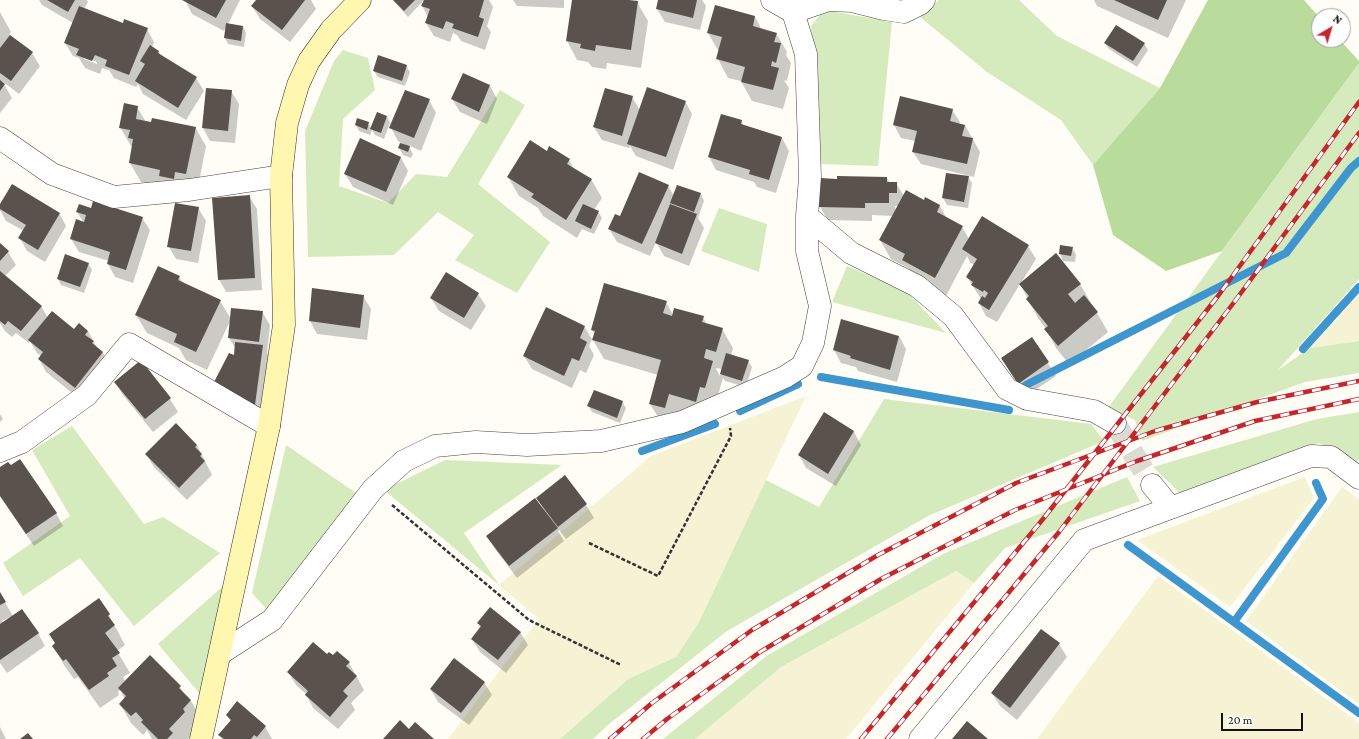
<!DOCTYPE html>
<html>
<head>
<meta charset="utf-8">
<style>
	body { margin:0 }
	#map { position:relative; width:1359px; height:739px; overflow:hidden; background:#fffdf5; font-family:"Crimson Pro",serif }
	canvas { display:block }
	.north { position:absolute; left:1311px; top:8px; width:40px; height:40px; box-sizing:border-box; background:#fff; border:1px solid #a0a0a0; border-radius:50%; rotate:38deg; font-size:11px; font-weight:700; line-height:16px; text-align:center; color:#111 }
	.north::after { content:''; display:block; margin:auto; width:14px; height:18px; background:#c4262e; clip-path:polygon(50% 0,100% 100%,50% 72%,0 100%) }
	.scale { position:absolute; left:1221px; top:713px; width:82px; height:18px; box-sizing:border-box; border:2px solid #111; border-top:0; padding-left:5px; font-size:12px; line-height:14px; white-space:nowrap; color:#111; -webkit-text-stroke:3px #fff; paint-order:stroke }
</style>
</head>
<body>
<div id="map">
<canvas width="1359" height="739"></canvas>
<div class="north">N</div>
<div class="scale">20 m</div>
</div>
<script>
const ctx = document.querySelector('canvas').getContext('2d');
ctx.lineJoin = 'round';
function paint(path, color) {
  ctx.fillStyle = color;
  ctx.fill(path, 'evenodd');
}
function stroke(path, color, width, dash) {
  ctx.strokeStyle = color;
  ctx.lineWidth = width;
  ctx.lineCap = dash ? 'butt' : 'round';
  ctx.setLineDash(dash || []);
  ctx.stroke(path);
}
const farmland = new Path2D(`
	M1359 295V341L1310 348Z
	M806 396 699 622 676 657 628 679 560 739H448L539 619 499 585 651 456Z
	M1305 477 1314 498 1230 607 1137 540Z
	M1342 487 1359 499V704L1246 621Z
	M956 571 974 583 846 739H695L781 667Z
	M1158 576 1359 723V739H1037Z`);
const green = new Path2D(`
	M939 0H1019L1057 36 1160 88 1093 165 1061 120 987 72 920 17Z
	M824 10 892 22 878 166 821 164 811 26Z
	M343 50 368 58 375 90 343 119 339 186 388 203 416 174 447 177 500 90 525 105 478 184 550 242 517 293 455 260 474 235 438 212 394 255 308 257 305 131 334 61Z
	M1359 63V279L1278 370 1310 348 1359 341V373L1305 382 1142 441 1135 420 1108 408Z
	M719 208 767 224 759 272 701 251Z
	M847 266 905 290 946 333 832 302Z
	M884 399 1091 424 1104 441 928 516 727 631 608 725 593 739H560L628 679 676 657 699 622 766 480 819 507Z
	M1359 412V459L1355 464 1319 443 1181 494 1153 467 1317 419Z
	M72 426 144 524 163 517 220 553 134 626 80 558 23 596 3 563 70 516 32 450Z
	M286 445 359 495 268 611 252 593Z
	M445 460 562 465 464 533 499 585 384 490Z
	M1127 477 1140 501 1005 548 974 583 956 571 781 667 695 739H663L768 655 943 554Z
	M223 586 200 694 158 644Z`);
const forest = new Path2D(`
	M1208 0H1304L1319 17V40H1340L1359 61V63L1222 251 1166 271 1113 235 1093 165 1160 88Z`);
const shadow = new Path2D(`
	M39 0H87L88 2 84 9 123 24 147 29 154 42 152 47 159 52 162 57 196 78 204 91 186 120 143 94 138 84 136 87 114 78 109 70 102 68 100 74 85 68 79 58 73 56 65 43 73 23 42 5ZM84 57 97 62V64L84 59Z
	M185 0H240L228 24 243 26 246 33 244 47 228 44 225 38 226 26 224 31 192 14Z
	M257 0H311L316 9 290 42 260 19 252 6Z
	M393 0H489L493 7 487 26 491 32 485 50 461 41 457 35 453 33 450 42 434 36 426 23 428 17 422 6 424 0 408 17Z
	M513 0H564V8L517 6Z
	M573 0H623L637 2 648 21 641 68 607 63 606 69 592 67 588 62 577 60 567 41Z
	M659 0H702L706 6 700 30 665 22 657 9Z
	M1094 0H1186L1168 38 1097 6Z
	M0 12 11 32 9 35 32 53 40 66 19 94 2 81 12 98 0 113Z
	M755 17 762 30 776 33 787 52 786 55 791 63 787 81 784 80 789 88 783 109 752 101 741 81 728 78 718 59 719 52 708 33Z
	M1105 43H1144L1148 50 1137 67 1109 49Z
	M406 66 410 72 405 86 378 77 374 71Z
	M463 74 490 86 497 99 487 124 460 112 452 99Z
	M231 91 239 104 235 143 210 141 203 128Z
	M632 97 640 110 685 101 692 114 673 170 636 156 630 146 629 148 602 140 594 127Z
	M429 100 436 113 421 151 408 145 413 154 411 158 403 155 399 148 401 143 398 141 391 128Z
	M137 107 146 122 195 127 206 146 197 193 141 182 130 163 133 147 131 146 120 127Z
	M952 110 960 122 959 124 965 125 980 152 974 177 921 164 913 152 916 141 901 138 894 125Z
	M387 116 390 123 384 139 375 135 372 130 370 135 359 131 356 125 368 123 371 128Z
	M741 121 744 126 782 138 789 151 776 193 757 187 754 182 716 170 709 157Z
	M547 152 569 160 574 169 591 179 602 198 594 210 598 212 602 218 594 234 582 229 577 238 543 216 538 208 519 196 508 177Z
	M401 158 408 171 393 205 353 187 345 174Z
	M946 174 968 177 972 183 968 208 947 205 943 198Z
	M887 178 890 183H896L904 196 924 201 926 198 940 206 947 219 962 227 969 239 1028 246 1036 259 1021 283 1080 284 1091 303 1090 304 1097 313 1108 332 1069 364 1056 348 1046 329 1038 318 1020 284 997 322 986 316 979 303 981 299 967 277 974 265 970 262 967 256 946 296 914 278 908 268 891 259 880 240 893 216 872 215V221L828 220 820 207 838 180ZM895 206H899L896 212Z
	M668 186 674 196 678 186 701 194 704 201 698 218 704 228 689 266 664 256 656 242 650 256 617 242 609 229 620 217Z
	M249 196 257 209 262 290 226 292 219 279Z
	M0 206 59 213 66 226 45 262 27 251 20 238 24 231 6 221 0 210Z
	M198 208 206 221 198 263 176 259 169 247Z
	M91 209 142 218 150 230 133 283 115 277 108 264 109 261 79 252 71 239 84 223 77 212Z
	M0 244 8 252 16 265 5 276 41 306 48 318 74 330 88 331 97 348 103 353 110 366 82 401 46 372 39 359 41 356 37 353 30 341 29 343 16 333 12 337 5 331 0 323Z
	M1061 246 1072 248 1076 254 1075 262 1063 261 1060 254Z
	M88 263 92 270 84 293 61 285 58 279Z
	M179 277 183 283 220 301 231 319 207 370 186 360 179 348 147 333 136 315Z
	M313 290 363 296 371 309 367 340 317 334 310 321Z
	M478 294 486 306 471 330 439 311 431 298Z
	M666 302 673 315 703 317 707 325 722 329 733 348 731 356 748 361 752 367 746 387 725 381 723 378 715 406 661 422 650 404 658 375 604 359 593 340 595 335 592 330ZM717 368 722 369 720 376 716 369Z
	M262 312 270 325 267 353 270 359 262 417 221 397 235 356 236 349 229 338Z
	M584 326 592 339 589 346 594 355 586 373 580 370 572 388 532 369 524 356Z
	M899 336 906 349 897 382 858 371 856 367 841 363 834 350Z
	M1032 338 1056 376 1026 396 1002 359Z
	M141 362 170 399 178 412 153 432 123 395 115 382Z
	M622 402 626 408 620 423 592 412 588 406Z
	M0 414 3 419 0 422Z
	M824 414 854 432 861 445 836 486 806 468 799 455Z
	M197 445 212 475 187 500 154 467 146 454Z
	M0 469 56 513 63 526 34 546 0 496Z
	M565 477 586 505 594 518 566 539 559 530 558 531 564 541 517 578 495 549 488 536 544 510 537 498Z
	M0 594 13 616 38 633 45 646 7 673 0 663ZM10 617 11 618 3 623 2 621Z
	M98 600 109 615 125 645 117 651 130 673 123 677 125 681 150 657 180 687 185 695 191 701 202 719 195 731 188 739H152L147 730 143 735 131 723 120 704 125 699 120 690 118 692 119 695 100 708 78 677 74 679 64 665 53 646Z
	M478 623 520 632 528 645 506 673 480 652 472 639 481 628Z
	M1059 644 1067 657 1017 720 1000 706 992 693Z
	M327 655 349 663 364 690 351 703 355 710 338 729 313 708 306 694 296 685 288 672Z
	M484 682 492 695 469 725 438 702 431 690Z
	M237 703 265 727 272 739H222L220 735 231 722 227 715Z
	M0 727 6 739H0Z`);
const stream = new Path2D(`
	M1303 349 1359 287
	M821 377 1009 410
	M1026 385 1286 253 1351 168 1359 161
	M740 411 798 384
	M642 451 715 424
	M1316 483 1323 499 1234 622 1359 713
	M1128 545 1234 622`);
const building = new Path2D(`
	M47 0H75L68 12Z
	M182 0H226L216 18Z
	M256 0H305L282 30 251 6Z
	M393 0H415L404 11Z
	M424 0H484L479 17 484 19 478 37 452 28 454 24 446 21 443 29 425 23 430 9 421 6Z
	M572 0H629L638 1 631 50 596 45 595 51 580 48 581 44 566 41Z
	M658 0H697L693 18 656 9Z
	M1114 0H1167L1158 20Z
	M715 5 755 16 753 26 777 33 774 42 781 43 776 63 772 61 771 66 779 68 773 90 741 82 745 67 716 59 722 37 707 33Z
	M79 6 123 23 124 19 148 28 129 75 105 66 107 60 95 55 92 61 76 55 79 49 64 43Z
	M226 23 243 26 241 41 224 38Z
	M1116 25 1145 43 1133 61 1104 43Z
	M10 35 33 52 11 81 0 73V48Z
	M150 45 159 51 158 53 197 77 178 108 135 81 145 64 140 61Z
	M378 55 407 65 402 81 373 71Z
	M463 73 490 85 479 112 451 99Z
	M0 80 5 84 0 91Z
	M647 87 686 101 666 157 627 144Z
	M206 88 232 90 228 131 202 128Z
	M605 88 633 96 622 136 593 127Z
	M405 90 430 99 414 138 389 128Z
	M900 96 953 109 950 121 965 125 962 136 973 138 967 164 912 152 917 131 893 125Z
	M124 103 138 106 136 119 151 122 152 118 196 127 186 174 175 172 174 179 159 176 160 170 129 163 133 139 128 138 130 130 119 128Z
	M377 112 387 116 381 133 370 129Z
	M721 114 742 120 741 124 782 137 769 180 749 174 750 170 708 157Z
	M357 118 369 122 367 130 355 125Z
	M360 138 401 157 386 192 344 174Z
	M530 140 547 151 549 146 570 159 567 164 592 179 566 220 531 197 534 194 507 177Z
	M400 143 410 146 408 152 398 148Z
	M639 172 669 185 642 244 608 229 615 214 620 216Z
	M946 173 969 176 964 202 942 198Z
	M837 176 887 177V182H897V193H889V203H865V208L819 207 820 178 837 179Z
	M12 184 60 213 38 250 18 238 26 225 0 209V204Z
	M677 185 701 193 694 212 670 203Z
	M906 190 924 200 925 197 940 205 937 212 963 226 935 278 902 260 905 254 879 240Z
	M250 195 255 278 218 280 212 198Z
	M93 201 143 217 126 270 107 264 110 252 70 239 76 219 84 222 86 215 76 212 79 204 91 208Z
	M175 203 199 207 191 251 167 247Z
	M583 204 599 211 591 229 575 221Z
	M670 204 697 214 682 254 655 243Z
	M982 216 1029 245 989 310 978 303 982 296 985 298 988 293 984 290 983 292 971 285 973 282 966 277 977 259 962 249Z
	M0 243 9 251 0 261Z
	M1060 245 1073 247 1071 256 1059 254Z
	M1056 253 1081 284 1068 294 1075 303 1084 295 1098 312 1058 346 1044 329 1048 326 1026 299 1029 296 1019 284Z
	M65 254 89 263 80 287 57 279Z
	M158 266 180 276 178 280 221 300 196 352 174 342 177 334 135 315Z
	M0 271 42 306 21 331 8 321 5 325 0 321Z
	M446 272 479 293 464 318 430 298Z
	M604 283 667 301 663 313 672 316 674 308 704 316 702 322 723 328 716 352 706 349 704 358 713 361 705 388 700 387 696 402 669 394 665 408 649 404 661 360 592 340 595 331 591 330Z
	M312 288 364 295 360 328 309 321Z
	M546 307 585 326 580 338 587 342 579 361 572 358 564 376 523 356Z
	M231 308 263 311 259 342 228 338Z
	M52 311 74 329 79 323 88 331 85 335 94 341 92 343 103 352 75 388 38 359 43 352 28 340Z
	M841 319 899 336 890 370 850 358 851 356 833 350Z
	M1032 337 1049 362 1018 384 1001 358Z
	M235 342 263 345 255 405 213 384 229 353 234 355Z
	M726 353 749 360 742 381 720 374Z
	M141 360 171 398 145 419 114 382Z
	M594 390 623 401 617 418 587 406Z
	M824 412 854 431 828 474 798 455Z
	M176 423 197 445 195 447 202 454 200 456 205 461 179 488 145 454Z
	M20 459 57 513 26 534 0 496V467L8 462 11 465Z
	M565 475 587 504 558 527 536 498Z
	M535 498 558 528 509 566 486 536Z
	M0 592 6 602 0 605Z
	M99 598 110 614 108 616 115 625 105 633 120 653 112 658 117 666 107 673 109 676 89 690 66 659 63 661 52 646 55 643 49 634Z
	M490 607 521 632 498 660 471 639 481 626 477 623Z
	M22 609 39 633 0 660V624Z
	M1041 629 1060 643 1010 708 991 693Z
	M313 642 327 654 329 652 333 655 337 651 350 662 346 666 357 676 343 691 348 696 330 717 305 695 308 691 287 672Z
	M150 655 181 686 179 688 191 700 183 709 185 712 169 729 173 733 167 739H158L141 722 143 720 136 712 131 716 119 704 126 696 118 688Z
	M454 658 485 682 461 713 430 689Z
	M237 701 266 726 257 737 254 735 251 739H224L218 735 231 720 226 715Z
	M400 720 409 729 415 722 434 739H383Z
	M967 721 988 739H952Z
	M28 733 33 739H20Z`);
const streetTunnel = new Path2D(`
	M1115 423 1152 485`);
const path = new Path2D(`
	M392 505 529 620 621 665
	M589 543 658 576 731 436 730 428`);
const street = new Path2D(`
	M793 12 828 0 852 1 884 9 904 12 920 4 924 0
	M0 138 52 174 114 197 189 190 281 176
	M807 216 851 253 917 286 953 316 1007 389 1027 399 1094 411 1115 423
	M0 451 22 442 87 395 129 344 269 426
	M1152 485 1170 507
	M221 653 272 620 373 489 404 461 435 446 476 442 527 445 601 441 682 422 785 377 802 366 813 343 820 306 807 251V216L810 177 806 54 793 12 772 0
	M920 739 1084 540 1311 456 1331 457 1359 478`);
const secondary = new Path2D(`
	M201 739 269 426 284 325 281 176 287 123 298 85 309 61 331 30 360 0`);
const rail = new Path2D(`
	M610 739 652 703 752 630 878 555 1016 483 1155 431 1257 402 1359 381
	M643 739 667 719 760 652 881 579 1015 510 1137 461 1255 421 1359 399
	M861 739 1043 519 1218 296 1359 102
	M887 739 1059 532 1235 301 1359 133`);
paint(farmland, '#f6f3d4');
paint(green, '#d5ebbd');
paint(forest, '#b9dc9c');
paint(shadow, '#0003');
stroke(stream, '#3f96cf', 8);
paint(building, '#5a524d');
stroke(streetTunnel, '#dbdad3', 22, [22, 11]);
stroke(street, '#444', 23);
stroke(secondary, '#333', 23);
stroke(path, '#333', 2.5, [4, 2]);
stroke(street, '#fff', 22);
stroke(secondary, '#fff6b0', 22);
stroke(rail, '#c4262e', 4.5);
stroke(rail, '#fff', 3, [9]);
</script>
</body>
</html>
